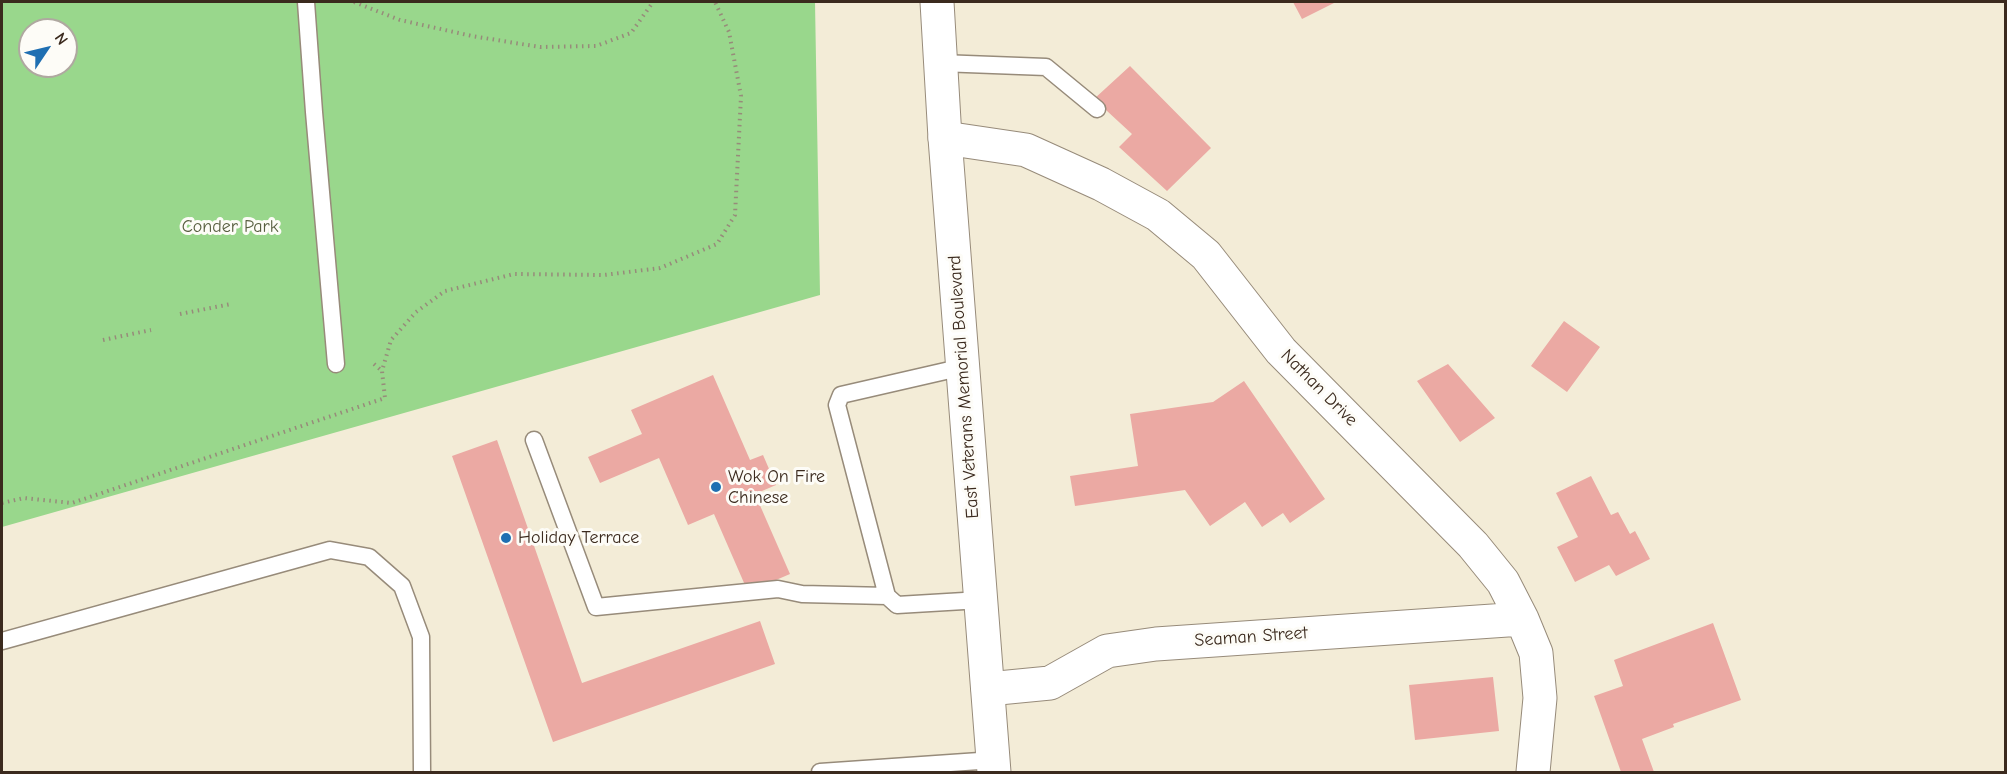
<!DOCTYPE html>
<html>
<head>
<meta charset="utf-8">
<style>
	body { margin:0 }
	#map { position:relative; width:2007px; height:774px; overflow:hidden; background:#f3ecd7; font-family:"Comic Neue",sans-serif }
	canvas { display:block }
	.frame { position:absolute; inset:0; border:3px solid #3b2a1e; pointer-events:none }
	.north { position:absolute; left:18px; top:18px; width:60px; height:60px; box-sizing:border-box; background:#fdfcf7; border:2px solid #afa8a0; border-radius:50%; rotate:55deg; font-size:16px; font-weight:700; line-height:24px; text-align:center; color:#3b2a1e }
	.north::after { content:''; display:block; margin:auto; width:21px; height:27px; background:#1f6fb2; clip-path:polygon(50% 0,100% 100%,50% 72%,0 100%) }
</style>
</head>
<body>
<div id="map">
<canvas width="2007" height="774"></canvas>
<div class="frame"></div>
<div class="north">N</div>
</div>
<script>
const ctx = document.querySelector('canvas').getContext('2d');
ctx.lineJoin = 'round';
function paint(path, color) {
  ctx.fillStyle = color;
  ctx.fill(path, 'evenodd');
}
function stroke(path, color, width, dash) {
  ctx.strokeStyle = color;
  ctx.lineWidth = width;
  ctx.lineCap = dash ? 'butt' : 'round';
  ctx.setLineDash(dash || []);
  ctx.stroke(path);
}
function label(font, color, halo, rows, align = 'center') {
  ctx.font = font + ' "Comic Neue",sans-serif';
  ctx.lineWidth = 6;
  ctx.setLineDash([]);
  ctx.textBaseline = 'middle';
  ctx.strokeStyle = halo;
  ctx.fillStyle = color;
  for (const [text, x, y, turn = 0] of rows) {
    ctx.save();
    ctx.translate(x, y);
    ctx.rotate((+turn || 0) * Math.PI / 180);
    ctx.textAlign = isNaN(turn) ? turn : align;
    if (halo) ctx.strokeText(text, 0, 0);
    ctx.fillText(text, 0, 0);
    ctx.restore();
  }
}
const green = new Path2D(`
	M2 2H815L820 295 2 527ZM30 30H66V66H30Z`);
const building = new Path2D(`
	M1293 2H1336L1302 19Z
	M1130 66 1211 148 1167 191 1119 147 1132 134 1094 99Z
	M1564 321 1600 347 1567 392 1531 366Z
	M1448 364 1495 418 1460 442 1417 381Z
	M713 375 750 460 763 455 776 485 755 494 790 574 748 592 714 514 688 525 659 458 600 483 588 457 642 434 631 410Z
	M1244 381 1325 499 1290 523 1283 513 1262 527 1245 502 1210 526 1185 490 1075 506 1070 476 1138 466 1130 414 1213 402Z
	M497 440 582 683 760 621 775 664 553 742 452 456Z
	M1591 476 1611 515 1618 512 1630 534 1635 531 1650 559 1616 576 1609 565 1575 582 1557 547 1578 537 1556 493Z
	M1713 623 1741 700 1673 724 1674 727 1642 739 1654 772H1621L1594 696 1623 686 1614 660Z
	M1493 677 1499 731 1415 740 1409 685Z`);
const path = new Path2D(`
	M354 2 400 20 472 36 540 47 596 46 631 33 653 2
	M180 314 231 304
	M103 340 151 330
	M374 364 382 371
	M2 503 24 498 72 503 385 398 382 371 391 340 416 312 445 291 514 274 604 275 660 268 717 244 735 215 741 96 729 32 715 2`);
const lane = new Path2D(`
	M306 2 314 112 336 364
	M940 63 1046 67 1097 109
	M963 367 841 395 837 405 887 596 897 605 981 600
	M534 440 596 607 778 589 802 594 887 596
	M2 641 330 550 369 557 402 586 421 637 422 772
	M820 772 994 760`);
const street = new Path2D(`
	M945 138 1026 150 1101 184 1158 215 1206 255 1281 351 1473 545 1503 582 1522 619 1536 653 1540 698 1533 772
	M988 689 1050 683 1107 651 1156 644 1522 619`);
const primary = new Path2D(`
	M937 2 945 138 994 772`);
const markers = [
	[716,487,6,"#1f6fb2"],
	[506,538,6,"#1f6fb2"]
];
const parkNames = [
	["Conder Park",230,227]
];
const streetNames = [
	["East Veterans Memorial Boulevard",964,387,-94],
	["Nathan Drive",1319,388,45],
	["Seaman Street",1251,637,-4]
];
const poiNames = [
	["Wok On Fire",728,477],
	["Chinese",728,498],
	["Holiday Terrace",518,538]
];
paint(green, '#99d78c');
paint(building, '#eba9a3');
stroke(lane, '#978b7a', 19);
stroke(street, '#978b7a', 35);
stroke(primary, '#978b7a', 35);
stroke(path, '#978b7a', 4, [1.5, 4.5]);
stroke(lane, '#fff', 16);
stroke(street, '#fff', 33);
stroke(primary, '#fff', 33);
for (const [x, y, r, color] of markers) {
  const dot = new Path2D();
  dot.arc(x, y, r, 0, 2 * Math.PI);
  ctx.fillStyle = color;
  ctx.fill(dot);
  stroke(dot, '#fdfcf7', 2);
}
label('18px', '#575e3f', '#fdfcf7', parkNames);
label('18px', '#3b2a1e', '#fdfcf7', streetNames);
label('18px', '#3b2a1e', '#fdfcf7', poiNames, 'left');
</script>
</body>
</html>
